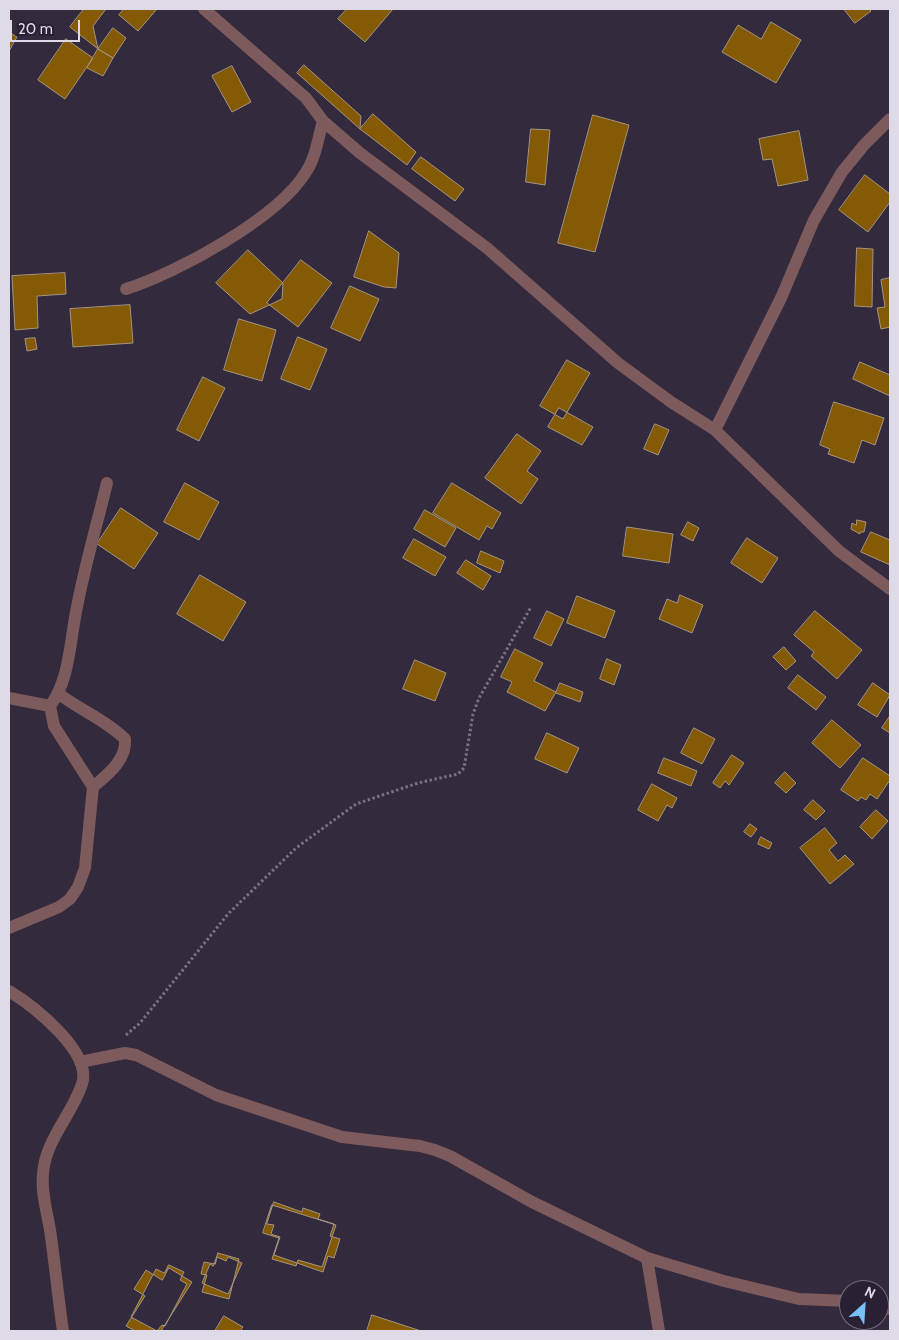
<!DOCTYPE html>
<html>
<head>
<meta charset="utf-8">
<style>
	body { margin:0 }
	#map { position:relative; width:899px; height:1340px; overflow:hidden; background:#332a3d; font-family:Cabin,sans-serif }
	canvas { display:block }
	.frame { position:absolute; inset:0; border:10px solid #dfdae7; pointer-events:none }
	.north { position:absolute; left:839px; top:1280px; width:50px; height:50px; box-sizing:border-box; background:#292133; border:1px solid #726b7b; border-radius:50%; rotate:26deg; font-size:14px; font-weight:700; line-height:20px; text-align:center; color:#dfdae7 }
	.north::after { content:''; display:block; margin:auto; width:18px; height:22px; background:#79bff8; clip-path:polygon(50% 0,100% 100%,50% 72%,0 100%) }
	.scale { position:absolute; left:10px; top:20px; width:70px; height:22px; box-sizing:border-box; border:2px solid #dfdae7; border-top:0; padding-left:6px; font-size:15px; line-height:18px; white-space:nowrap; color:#dfdae7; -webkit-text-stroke:4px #292133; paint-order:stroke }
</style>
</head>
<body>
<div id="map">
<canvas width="899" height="1340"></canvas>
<div class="frame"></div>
<div class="north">N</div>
<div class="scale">20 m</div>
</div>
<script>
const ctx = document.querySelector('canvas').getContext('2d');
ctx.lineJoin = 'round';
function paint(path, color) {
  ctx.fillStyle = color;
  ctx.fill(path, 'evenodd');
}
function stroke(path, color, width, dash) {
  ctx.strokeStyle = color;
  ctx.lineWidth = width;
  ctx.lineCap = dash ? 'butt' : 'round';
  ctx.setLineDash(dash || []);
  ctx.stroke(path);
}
const building = new Path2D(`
	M84 9H106L93 26 98 49 70 27Z
	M124 9H157L138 31 119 15Z
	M347 9H393L365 42 338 19Z
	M844 9H869L871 11 855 23Z
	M771 22 801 40 776 83 722 52 738 25 761 39Z
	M113 28 126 38 113 58 98 49Z
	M9 32 17 37 9 51Z
	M66 39 93 58 65 99 38 80Z
	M98 49 113 58 103 76 87 68Z
	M304 65 361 116 360 129 297 73Z
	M232 66 251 102 232 112 212 76Z
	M373 114 416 152 407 165 360 129Z
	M593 115 629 125 595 252 558 243Z
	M531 129 550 130 545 185 526 182Z
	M799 131 808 180 778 186 772 159 763 160 759 139Z
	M421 157 464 189 455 201 412 169Z
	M865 175 890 194V202L868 232 839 210Z
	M369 231 399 253 396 288 384 287 354 277Z
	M857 248 873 249 872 307 855 306Z
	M248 250 283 283 282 299 250 314 216 283Z
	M301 260 332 283 298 327 267 303Z
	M65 273 66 294 37 296 38 328 15 330 12 276Z
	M890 278V327L881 329 877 308 885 307 881 280Z
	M350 286 379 299 360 341 331 328Z
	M130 305 133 343 73 347 70 309Z
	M239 319 276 330 262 381 224 370Z
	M298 337 327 349 310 390 281 379Z
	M35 338 37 349 27 351 25 339Z
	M567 360 590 373 563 419 540 406Z
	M860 362 890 375V396L853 379Z
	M203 377 225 388 199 441 177 430Z
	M834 402 884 418 875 445 862 440 854 463 828 454 830 449 820 445Z
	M559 408 593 427 582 445 548 427Z
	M655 424 669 430 658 455 644 449Z
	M517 434 541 451 527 471 538 479 521 504 485 478Z
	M185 483 219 502 199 540 164 522Z
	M452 483 501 513 492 529 487 526 479 540 433 513Z
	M121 508 158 533 134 569 97 544Z
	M425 510 456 528 445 547 414 529Z
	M857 520 866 522 864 532H860V534L851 529 852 523 856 525Z
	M688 522 699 528 693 541 681 535Z
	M627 527 673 534 669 563 623 556Z
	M871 532 890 540V565L861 552Z
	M747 538 778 558 762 583 731 563Z
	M414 539 446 557 435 576 403 558Z
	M481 551 504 561 500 573 477 563Z
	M466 560 491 576 483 590 457 573Z
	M200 575 246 602 223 641 177 614Z
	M680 595 703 605 692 633 659 619 667 599 677 603Z
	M577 596 615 611 605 638 567 623Z
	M547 611 564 619 551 646 534 638Z
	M815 611 862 650 837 679 811 656 814 652 794 635Z
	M784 647 796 661 786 670 773 657Z
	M515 649 543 663 534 681 556 692 545 711 507 692 512 682 501 677Z
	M607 659 621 665 614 685 600 679Z
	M415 660 446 673 435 701 403 689Z
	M798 675 826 697 816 710 788 688Z
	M560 683 583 692 580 702 556 693Z
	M873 683 890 695 877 717 858 705Z
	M890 716V733L882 728Z
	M832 720 861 745 840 768 812 743Z
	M694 728 715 739 702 764 681 753Z
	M547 733 579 748 567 773 535 759Z
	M732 755 744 763 729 785 725 781 720 788 713 783Z
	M664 758 697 771 691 786 658 773Z
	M863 758 890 776V780L877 799 870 794 866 800 861 797 858 801 841 790Z
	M785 772 796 783 786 793 775 783Z
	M652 784 677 798 672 808 667 805 658 821 638 810Z
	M813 800 825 811 816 820 804 810Z
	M876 810 888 821 872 839 860 827Z
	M750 824 757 829 751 837 744 832Z
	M825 828 837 843 829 850 838 861 845 855 854 864 830 884 800 848Z
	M761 837 772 843 769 849 758 844Z
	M274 1202 302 1212 303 1208 320 1214 318 1219 334 1224 330 1236 340 1239 334 1258 328 1256 323 1272 274 1255 280 1237 271 1234 274 1225 267 1224Z
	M272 1205 336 1225 322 1267 298 1260 296 1266 272 1259 279 1238 263 1233Z
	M218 1253 239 1259 229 1299 202 1292 207 1275 201 1274 204 1262 215 1264Z
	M217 1257 226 1261 228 1257 242 1263 228 1294 202 1283 210 1264 213 1266Z
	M169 1265 184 1272 180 1280 187 1284 165 1326 162 1325 157 1331 131 1317 156 1269 164 1273Z
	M169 1268 192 1282 161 1331H135L126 1326 145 1296 134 1289 146 1270 162 1280Z
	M372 1315 421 1331H367Z
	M224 1316 243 1327 240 1331H215Z`);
const path = new Path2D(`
	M126 1035 140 1023 228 914 296 848 356 804 418 783 458 774 464 768 473 714 479 698 531 607`);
const minor = new Path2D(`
	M204 9 306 98 323 121 360 153 487 248 618 363 671 402 715 430 839 551 890 589
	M126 289C177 273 278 218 306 172 316 157 318 138 323 121
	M715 430 781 298 814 220 842 172 864 145 890 119
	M59 694C80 710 106 720 125 739 127 760 107 775 93 787
	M9 698 50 706 54 726 93 787 85 868 78 887 70 899 59 907 9 928
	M50 706C70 680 70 639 77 607 85 565 97 524 107 483
	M9 991C32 1005 93 1052 82 1084 72 1115 45 1140 43 1174 41 1192 47 1212 50 1230 55 1264 58 1297 63 1331
	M80 1062 125 1053 136 1055 216 1095 342 1137 420 1146 435 1150 450 1156 532 1202 647 1258 724 1281 799 1299 849 1301
	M647 1258 659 1331
	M879 1306 890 1309`);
paint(building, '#855a05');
stroke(building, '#a59580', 1);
stroke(path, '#787182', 3, [2.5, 2.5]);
stroke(minor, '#7d5a5b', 12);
</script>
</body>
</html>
